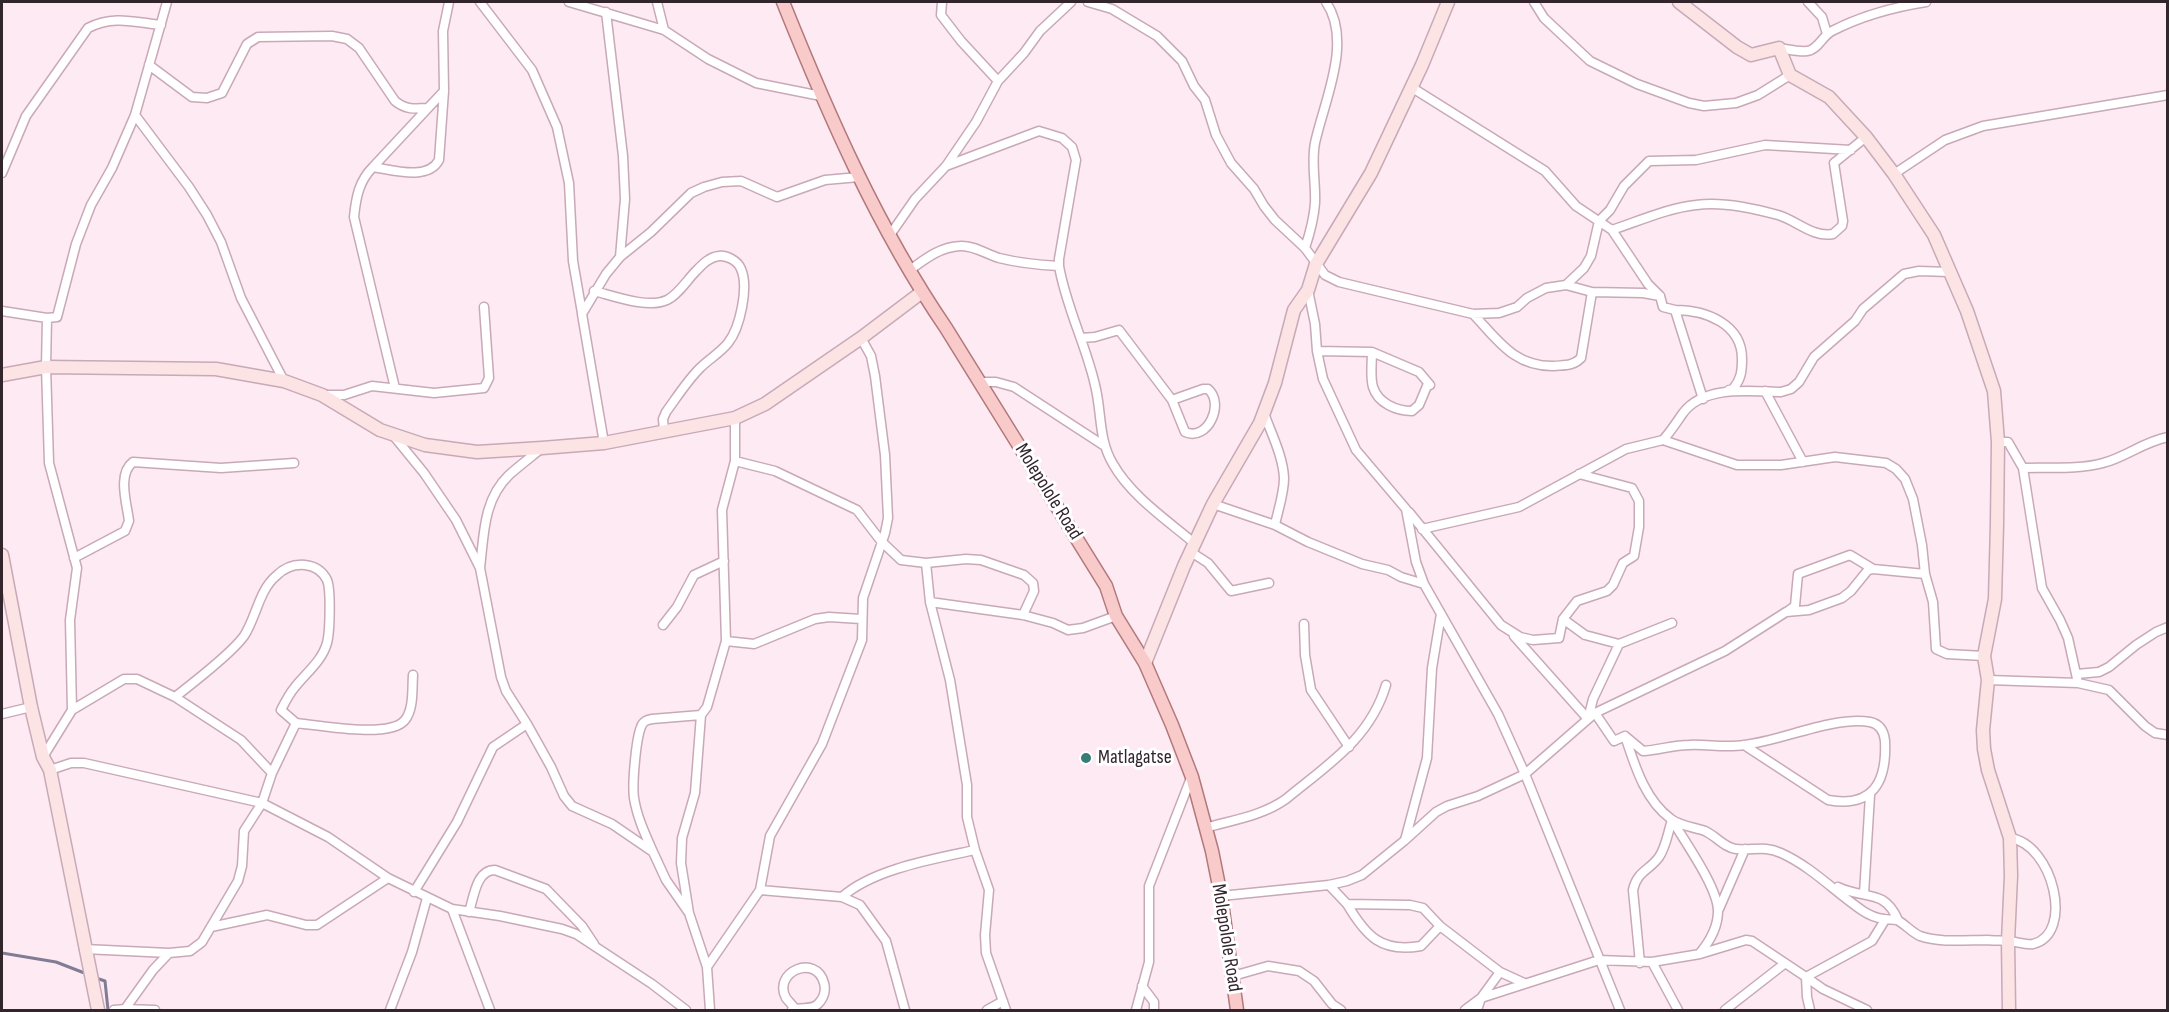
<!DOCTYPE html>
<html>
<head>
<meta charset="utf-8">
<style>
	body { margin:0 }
	#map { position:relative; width:2169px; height:1012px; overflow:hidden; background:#feeaf3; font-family:"Sofia Sans Condensed",sans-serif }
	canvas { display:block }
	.frame { position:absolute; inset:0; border:3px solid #32252c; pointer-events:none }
</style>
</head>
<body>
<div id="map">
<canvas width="2169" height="1012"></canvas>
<div class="frame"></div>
</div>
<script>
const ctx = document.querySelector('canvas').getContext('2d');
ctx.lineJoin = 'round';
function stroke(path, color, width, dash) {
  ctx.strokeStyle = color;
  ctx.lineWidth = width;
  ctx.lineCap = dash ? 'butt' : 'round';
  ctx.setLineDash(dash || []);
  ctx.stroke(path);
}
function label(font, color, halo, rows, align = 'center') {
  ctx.font = font + ' "Sofia Sans Condensed",sans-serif';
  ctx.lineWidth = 6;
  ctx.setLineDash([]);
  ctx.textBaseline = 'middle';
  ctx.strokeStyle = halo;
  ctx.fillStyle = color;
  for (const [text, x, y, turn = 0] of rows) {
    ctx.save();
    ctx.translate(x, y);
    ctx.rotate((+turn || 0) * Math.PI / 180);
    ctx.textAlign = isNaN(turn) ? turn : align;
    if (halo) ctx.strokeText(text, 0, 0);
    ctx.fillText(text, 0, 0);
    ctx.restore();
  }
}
const stream = new Path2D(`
	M2 953 56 962 87 974
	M96 978 105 981 108 1010`);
const street = new Path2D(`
	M480 2 532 70 557 127 569 183 573 261 582 313
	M569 2 664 30 708 59 756 83 821 96
	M657 2 664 30
	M942 2 941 15 961 41 998 81
	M1088 2 1112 9 1157 36 1182 61 1194 86 1205 100 1216 135 1231 163 1254 189 1264 206 1275 220 1305 248 1325 275 1339 282 1473 314 1499 313 1517 307 1527 298 1546 288 1566 285 1592 292 1643 293 1660 296
	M1534 2 1544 18 1590 61 1637 84 1689 103 1704 106 1736 103 1758 95 1790 75
	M1808 2 1822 17 1827 34
	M606 12 623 156 625 199 620 257
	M1779 48C1787 49 1798 52 1807 51 1818 50 1822 36 1832 31 1861 16 1894 7 1926 2
	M149 65 192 97 207 98 222 93 247 44 258 37 332 36 347 39 359 48 395 101C406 110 415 109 428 108L444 91
	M1411 87 1545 171 1576 206 1612 230 1648 284 1660 296 1663 307 1675 310
	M135 115 189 187 207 215 221 242 241 298 284 381
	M373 167 428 108
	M2 173 26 116 88 28C113 15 134 22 161 25
	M1894 174 1945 140 1983 126 2168 95
	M1612 230C1639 221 1668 208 1696 205 1722 201 1753 208 1778 215 1796 220 1813 238 1833 234L1842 226 1843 221 1834 163 1866 137
	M890 235 915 199 946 166 976 122 998 81 1024 53 1040 31 1071 2
	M1305 248C1310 233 1314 218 1315 203 1316 183 1311 163 1315 143 1324 101 1353 42 1326 2
	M1059 266C1066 307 1086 345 1095 385 1102 412 1098 439 1113 464 1131 496 1167 520 1194 543
	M910 270C925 259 940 247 960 246 973 245 986 254 999 258 1019 263 1039 265 1059 266V259L1076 160 1072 147 1062 138 1039 131 946 166
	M1566 285 1584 268 1591 256 1599 221 1610 210 1624 186 1649 161 1696 160 1765 145 1851 150
	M1308 290 1315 324 1317 351 1323 379 1356 450 1406 509 1416 562 1424 584 1498 714 1525 774 1620 1010
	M594 291C614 296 648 309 667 300 678 295 687 280 696 271 702 265 709 257 719 256 727 255 738 261 741 269 749 287 740 328 728 343 720 353 709 359 700 368 687 381 677 397 666 412L663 419 664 431
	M2 311 47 318
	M1473 314C1498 340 1514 367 1554 366 1565 365 1573 366 1581 358L1592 292
	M1081 338 1095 337 1119 330 1172 400 1185 432C1208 442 1225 403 1208 389H1203L1172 400
	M1317 351 1372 352 1419 372 1430 385 1427 386 1419 405 1412 411C1396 411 1378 403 1373 387 1370 377 1372 363 1372 352
	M978 382H996L1014 387 1103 445
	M395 388 354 217C356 197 359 181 373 167 393 170 428 181 439 160L444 91 443 31 449 2
	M1765 391 1803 462
	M322 395H344L372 386 434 393 484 388 489 378 484 307
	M1703 399 1675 310C1706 310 1742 324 1742 359 1742 372 1741 379 1733 389L1729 390
	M1264 413C1271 433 1283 456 1284 478 1284 494 1278 510 1275 525
	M735 418V461L775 471 857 510 881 541 901 560 926 563 930 602 950 680 967 785V817L975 850 989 890 985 935 986 953 1006 1010
	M393 435 424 473 456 520 480 568 501 677 506 691 527 724 551 767 564 796 572 806 612 824 653 852 666 880 689 913
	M1663 440C1671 431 1676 423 1683 413 1704 385 1750 391 1781 392L1791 389 1799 382 1814 357 1855 321 1863 309 1904 274 1919 271 1949 272
	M1998 442H2008L2023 468 2042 588 2060 620 2068 638 2078 683
	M604 443 582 314 606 274 620 257 651 232 691 193 704 187 722 182 741 181 777 197 825 180 859 177
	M2023 468C2049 467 2078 470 2103 463 2126 457 2143 442 2168 437
	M1213 504 1275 525 1308 542 1362 564 1388 570 1401 577 1424 584
	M1409 512 1501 625 1520 637 1533 640 1559 638 1563 619 1585 635 1619 644
	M1422 529 1519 507 1626 449 1663 440 1737 465H1781L1835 457 1886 463 1896 469 1905 479 1913 499 1922 545 1925 574 1933 602 1936 649 1947 654 1984 656
	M1191 552 1208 563 1231 591 1269 583
	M74 558 125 531 129 521C127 504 117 474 133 462L221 468 294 463
	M926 563 966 559 981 560 1024 575 1033 583 1034 591 1023 615
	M480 568C484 535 483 500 509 475 519 466 531 457 542 448
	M930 602 1023 615 1053 623 1068 630 1083 628 1116 616
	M1788 611 1795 606 1798 574 1850 555 1873 569
	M1563 619 1577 601 1607 591 1613 585 1623 563 1634 556 1639 527V501L1632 488 1579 474
	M1672 623 1619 644 1593 699 1588 719 1595 713 1614 741 1625 736C1635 766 1645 800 1671 819 1680 826 1694 827 1705 831 1716 836 1725 848 1736 849 1753 851 1764 845 1781 853 1812 867 1835 892 1863 911 1869 915 1876 918 1884 919 1888 920 1893 919 1897 920 1905 924 1911 932 1920 936 1940 943 1966 940 1988 940 1995 941 2003 940 2010 941 2017 942 2027 945 2033 944 2075 934 2053 844 2010 838
	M1304 624 1305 655 1311 690 1349 747
	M663 625 677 607 694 575 724 561
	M1514 636 1588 719
	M726 641 754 644 815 619 829 617 861 619
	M2077 674 2099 672 2109 667 2136 645 2156 632 2168 627
	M1988 680 2078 683 2109 690 2145 726 2155 733 2168 735
	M175 697 241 740 272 773 262 803 328 837 388 878 452 909 490 1010
	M72 710 124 679H137L175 697C193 683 232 653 244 636 256 618 259 590 276 576 284 568 294 564 305 565 314 566 322 570 327 580 331 589 330 632 327 643 322 661 306 673 295 687 289 694 285 702 281 710L296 723 272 773
	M2 714 31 707
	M296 723C318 725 390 739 405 720 414 709 412 688 413 675
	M1625 736 1643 751C1659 750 1673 745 1689 745 1707 744 1725 748 1744 745 1781 741 1833 716 1870 722 1880 724 1884 731 1885 741 1887 783 1872 808 1828 800L1744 745
	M43 757 72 710 70 620 77 568 49 463 46 367 47 318 57 317 76 244 91 205 112 168 135 115 167 2
	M50 770 71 763H84L262 803 244 831 242 866 238 881 202 942 190 951 169 953 153 970 125 1009
	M1672 820C1685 842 1718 888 1718 911 1718 928 1710 941 1700 953
	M1205 828C1233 820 1262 816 1286 799 1327 765 1370 739 1386 685
	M1405 840 1427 758 1432 668 1441 614
	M653 852C645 834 637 817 634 798 632 784 636 739 641 727 643 721 647 720 652 719L701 715
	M1329 885 1347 904 1410 905 1423 908 1440 926 1500 972 1524 983
	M1838 887C1865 900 1884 888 1898 920H1896
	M760 890 842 897 860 905 886 941 905 1010
	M414 892 457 822 493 747 527 724
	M1864 894 1870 795
	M1221 896 1329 885 1347 881 1362 875 1404 841 1436 812 1447 806 1478 796 1525 774 1595 713 1725 651 1786 612 1809 610 1842 598 1851 591 1868 570 1873 569 1925 574
	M842 897C873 869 934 859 975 850
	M1347 904C1366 936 1381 953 1421 946L1440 926
	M452 909 500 916 562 929 576 934 652 984 686 1010
	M1719 909 1745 849
	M469 912C474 897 476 870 495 870L546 889 582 926 594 944
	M211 927 267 915 306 925H317L388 878
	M84 949 169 953
	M1652 962 1678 1010
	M1640 963 1633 890C1637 871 1649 871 1659 857 1666 847 1668 832 1672 820
	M707 967 760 890 770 836 822 744 862 640 863 598 885 533 888 518 885 455 875 376 871 356 861 338
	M1233 976 1268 966 1299 971 1314 981 1332 1004 1341 1010
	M1806 977 1823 989 1867 1010
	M1806 977 1807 997 1810 1010
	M1142 986 1154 1002V1010
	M114 1010 125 1009 155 1010
	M390 1010 412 952 427 898
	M710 1010 707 967 689 913 681 863 682 838 695 793 701 715 707 707 726 641 722 510 735 461
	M792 1010C801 1006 811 1011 818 1004 824 998 826 990 824 983 816 953 772 972 786 998 789 1002 793 1005 795 1009
	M987 1010 1003 1001
	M1136 1010 1149 962V886L1191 778
	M1465 1010 1481 998 1500 972
	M1477 1010 1481 998 1599 960 1652 962 1700 954 1746 940 1752 941 1806 977 1872 941 1885 920
	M1725 1010 1784 964`);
const secondary = new Path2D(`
	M1679 2 1737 47 1751 55 1779 48 1790 75 1829 97 1866 137 1894 174 1934 235 1967 311 1994 391 1998 442 1997 524 1995 599 1984 656 1988 680 1983 730 1984 749 1988 770 2010 838 2011 876 2008 941 2009 1010
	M2 375 46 367 216 369 284 381 322 395 380 430 425 445 477 452 542 448 604 443 735 418 765 404 861 338 922 292
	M2 555 31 707 43 757 50 770 98 1010
	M1145 663 1184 566 1213 504 1260 423 1275 383 1294 310 1308 290 1316 264 1371 173 1422 65 1448 2`);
const primary = new Path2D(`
	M783 2C828 114 877 227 946 328L1106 586 1116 616 1145 663 1172 725 1192 777 1212 851 1221 896 1237 1010`);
const markers = [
	[1086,758,6,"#367d76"]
];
const streetNames = [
	["Molepolole Road",1048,492,58],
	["Molepolole Road",1226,938,81]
];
const poiNames = [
	["Matlagatse",1098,758]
];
stroke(stream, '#7f7c94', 3);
stroke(street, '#c8a9b8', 11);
stroke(secondary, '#c8a9b8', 15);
stroke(primary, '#b1797b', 15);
stroke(street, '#fff', 8);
stroke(secondary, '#fce4e4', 12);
stroke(primary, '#f9caca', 12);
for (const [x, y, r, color] of markers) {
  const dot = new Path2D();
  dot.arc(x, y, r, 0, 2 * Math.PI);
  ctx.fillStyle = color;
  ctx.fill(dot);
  stroke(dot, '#fff', 2);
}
label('20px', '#32252c', '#fff', streetNames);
label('20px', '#32252c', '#fff', poiNames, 'left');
</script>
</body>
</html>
